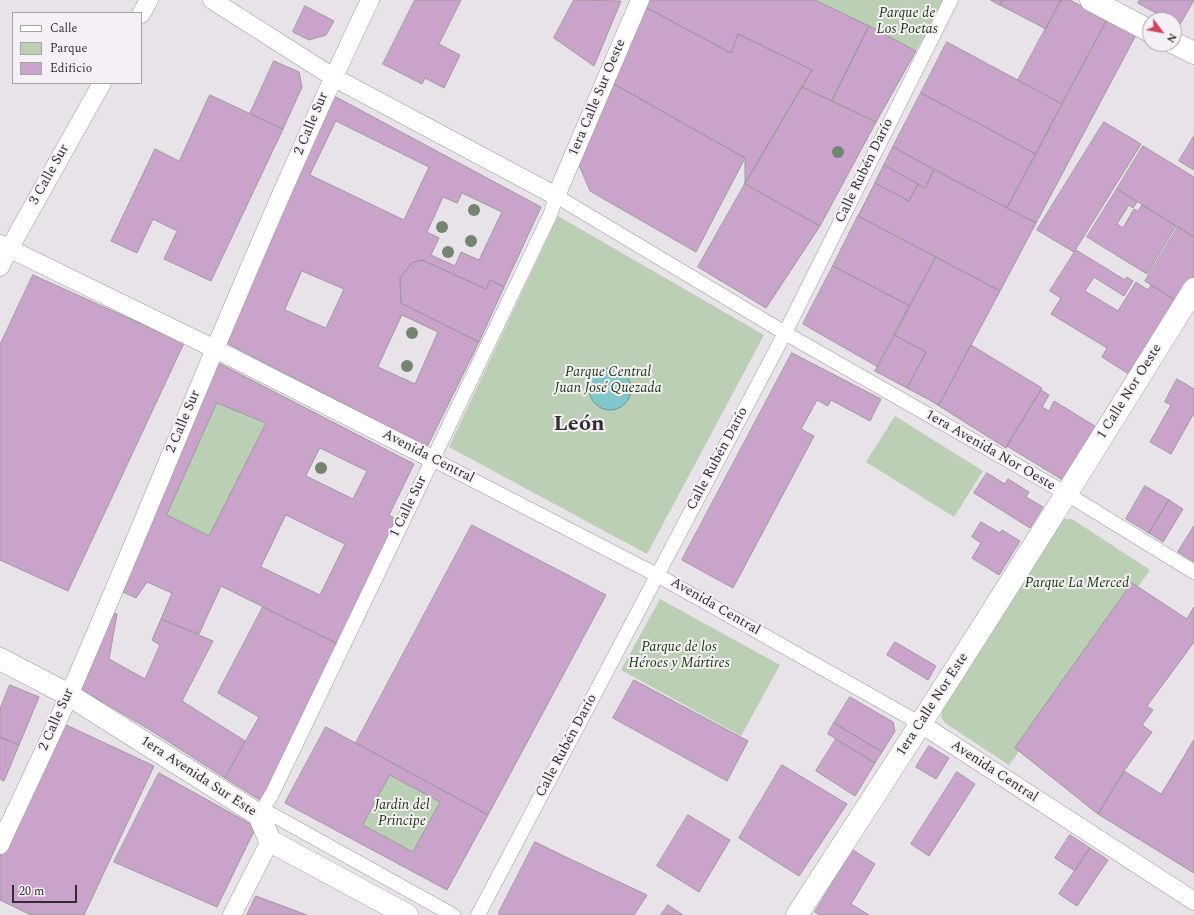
<!DOCTYPE html>
<html>
<head>
<meta charset="utf-8">
<style>
	body { margin:0 }
	#map { position:relative; width:1194px; height:915px; overflow:hidden; background:#e8e3e8; font-family:Spectral,serif }
	canvas { display:block }
	.legend { position:absolute; left:12px; top:12px; width:130px; height:72px; box-sizing:border-box; background:#f5f0f5; border:1px solid #a6a2a6; margin:0; padding:5px 7px; list-style:none; font-size:12px; color:#2f2d2f }
	.legend li { display:flex; align-items:center; gap:8px; height:20px }
	.legend b { width:20px; border:1px solid #a6a2a6 }
	.north { position:absolute; left:1142px; top:12px; width:40px; height:40px; box-sizing:border-box; background:#f5f0f5; border:1px solid #a6a2a6; border-radius:50%; rotate:122deg; font-size:11px; font-weight:700; line-height:16px; text-align:center; color:#2f2d2f }
	.north::after { content:''; display:block; margin:auto; width:14px; height:18px; background:#d4435d; clip-path:polygon(50% 0,100% 100%,50% 72%,0 100%) }
	.scale { position:absolute; left:12px; top:885px; width:65px; height:18px; box-sizing:border-box; border:2px solid #2f2d2f; border-top:0; padding-left:5px; font-size:12px; line-height:14px; white-space:nowrap; color:#2f2d2f; -webkit-text-stroke:3px #f5f0f5; paint-order:stroke }
</style>
</head>
<body>
<div id="map">
<canvas width="1194" height="915"></canvas>
<ul class="legend">
<li><b style="height:5px;background:#fff"></b>Calle</li>
<li><b style="height:11px;background:#bacfb4"></b>Parque</li>
<li><b style="height:11px;background:#caa3cb"></b>Edificio</li>
</ul>
<div class="north">N</div>
<div class="scale">20 m</div>
</div>
<script>
const ctx = document.querySelector('canvas').getContext('2d');
ctx.lineJoin = 'round';
function paint(path, color) {
  ctx.fillStyle = color;
  ctx.fill(path, 'evenodd');
}
function stroke(path, color, width, dash) {
  ctx.strokeStyle = color;
  ctx.lineWidth = width;
  ctx.lineCap = dash ? 'butt' : 'round';
  ctx.setLineDash(dash || []);
  ctx.stroke(path);
}
function label(font, color, halo, rows, align = 'center') {
  ctx.font = font + ' Spectral,serif';
  ctx.lineWidth = 4;
  ctx.setLineDash([]);
  ctx.textBaseline = 'middle';
  ctx.strokeStyle = halo;
  ctx.fillStyle = color;
  for (const [text, x, y, turn = 0] of rows) {
    ctx.save();
    ctx.translate(x, y);
    ctx.rotate((+turn || 0) * Math.PI / 180);
    ctx.textAlign = isNaN(turn) ? turn : align;
    if (halo) ctx.strokeText(text, 0, 0);
    ctx.fillText(text, 0, 0);
    ctx.restore();
  }
}
const green = new Path2D(`
	M815 0H946L916 51Z
	M558 216 764 335 647 554 449 447Z
	M217 403 266 423 209 536 167 515Z
	M895 416 983 471 954 517 866 462Z
	M1059 519H1072L1150 570 1009 765 945 723 941 717 942 710 1050 528Z
	M660 599 780 665 741 736 621 670Z
	M390 775 440 802 413 852 363 825Z`);
const water = new Path2D(`
	M589 389a21 21 0 1 1 42 0a21 21 0 1 1-42 0Z`);
const building = new Path2D(`
	M415 0H461L439 44 460 55 444 88 425 78 422 84 383 64Z
	M574 0 621 1 594 66 554 38Z
	M651 0H815L869 26 832 101 802 87 812 70 738 34 731 53 647 8Z
	M991 0H1003L1000 5Z
	M1003 0H1061L1046 29 1000 5Z
	M1061 0H1070L1107 20 1062 104 1018 80Z
	M1140 0H1194L1179 26 1174 23V20H1168L1138 3Z
	M305 6 334 21 326 35 309 40 293 32Z
	M647 8 731 53 738 34 812 70 745 184V158L614 84Z
	M1107 20 1136 35 1036 223 1007 208Z
	M869 26 916 51 876 122 832 101Z
	M947 42 1062 104 1036 154 921 93Z
	M274 61 299 72 302 87 283 129 250 114Z
	M614 84 745 158 696 252 590 191 579 165Z
	M802 87 876 122 820 226 745 184Z
	M323 90 541 207 504 287 490 280 486 289 422 260 412 263 400 278 401 303 479 342 427 447 217 338ZM336 121 429 167 404 220 310 175ZM462 193 502 212 479 260 461 252 455 266 431 255 439 238 427 232 443 197 457 203ZM302 271 344 289 326 328 285 310ZM402 315 438 332 415 384 378 367Z
	M921 93 1036 154 1007 208 893 147Z
	M210 95 283 129 211 281 164 259 177 231 153 219 137 253 111 241 155 149 179 161Z
	M1104 122 1141 144 1074 252 1037 230Z
	M1194 136V170L1179 161Z
	M1143 146 1194 177V237L1117 189Z
	M893 147 934 170 925 188 884 165Z
	M884 165 918 184 909 201 875 183Z
	M934 170 1036 223 1000 291 858 216 875 183 909 201 918 184 925 188Z
	M745 184 820 226 766 308 698 267Z
	M1117 189 1137 202 1133 208 1129 205 1117 224 1123 228 1134 209 1138 211 1142 205 1176 226 1147 274 1087 237Z
	M858 216 936 257 910 306 833 266Z
	M1178 227 1194 237V276L1178 302 1145 281Z
	M1076 250 1125 280 1127 277 1133 281 1124 296 1094 277 1085 291 1118 311 1136 282 1148 290 1151 285 1178 302 1132 376 1102 357 1107 348 1051 314 1061 298 1050 291Z
	M936 257 1000 291 939 405 907 388 926 352 894 335Z
	M422 260 486 289 490 280 504 287 479 342 401 303 400 278 412 263Z
	M833 266 910 306 878 367 803 324Z
	M33 275 184 343 68 591 0 560V345Z
	M894 335 926 352 907 388 875 371Z
	M971 345 1042 388 1006 448 936 404 939 405Z
	M792 353 881 399 870 421 831 400 828 406 817 400 801 429 814 436 733 588 682 560Z
	M209 358 414 464 389 515 400 522 340 645 221 586 199 634 161 619 172 593 147 582 136 598 112 587ZM217 403 266 423 209 536 167 515ZM320 448 367 471 353 499 306 476ZM286 515 345 544 320 595 261 567Z
	M1177 379 1194 389V413L1171 454 1150 442 1171 405 1165 402Z
	M1041 390 1049 395 1042 407 1049 411 1054 401 1098 428 1066 482 1007 446Z
	M987 473 1005 484 1008 479 1029 492 1026 497 1043 507 1030 528 974 493Z
	M1145 486 1169 500 1149 533 1126 519Z
	M1169 500 1183 509 1163 542 1149 533Z
	M981 522 1000 533 1002 530 1020 541 999 575 972 558 981 543 972 537Z
	M472 525 606 595 488 815 356 743Z
	M1194 526V562L1178 552Z
	M1132 583 1187 619 1194 607V642L1147 706 1153 710 1142 725 1152 732 1124 771 1098 814 1015 748Z
	M263 607 340 645 263 802 225 778 259 717 218 693Z
	M106 611 117 614 109 659 145 679 160 645 152 640 161 619 213 641 182 701 245 741 225 778 147 728 82 690 79 676Z
	M895 642 936 666 928 680 887 655Z
	M634 680 748 741 727 781 613 718Z
	M10 685 39 697 19 745 0 737V709Z
	M850 697 893 722 895 731 882 752 834 723Z
	M62 723 154 766 84 915H31L0 900V853Z
	M834 723 882 752 875 763 828 734Z
	M326 727 488 815 447 890 285 803ZM390 775 440 802 413 852 363 825Z
	M0 737 19 745 4 781 0 779Z
	M836 739 875 763 855 796 816 771Z
	M1194 740V873L1098 814 1124 771 1161 794Z
	M929 746 949 758 936 779 916 767Z
	M782 765 847 804 799 876 739 838Z
	M957 772 975 784 929 856 911 844Z
	M159 773 256 827 217 907 114 862Z
	M688 815 730 840 699 892 657 866Z
	M1070 835 1090 848 1075 871 1055 858Z
	M535 842 568 858 647 895 634 915H499V912Z
	M1090 848 1108 860 1077 906 1059 894Z
	M853 850 875 864 851 904 869 915H820L815 912Z
	M256 896 307 915H247Z
	M668 905 683 915H661Z`);
const pedestrian = new Path2D(`
	M432 459 657 575 921 724
	M264 810 453 915
	M259 815 272 794 551 213 556 196 785 333 1067 494 1194 572
	M478 915 785 333 951 0`);
const minor = new Path2D(`
	M212 0 333 77 556 196 640 0
	M141 14 149 0
	M0 244 215 349 432 459
	M0 267 9 249 102 83
	M921 724 1194 901
	M0 845C23 794 48 744 70 693 170 462 261 227 370 0
	M232 915 270 841`);
const tertiary = new Path2D(`
	M1091 0 1150 31
	M1174 43 1194 53
	M0 659 69 695 259 815 270 841 407 915
	M797 915C932 708 1064 499 1194 289`);
const trees = [
	[838,152],
	[474,210],
	[442,227],
	[471,241],
	[448,252],
	[412,333],
	[407,366],
	[321,468]
];
const parkNames = [
	["Parque de",907,14],
	["Los Poetas",907,30],
	["Parque Central",608,373],
	["Juan José Quezada",608,389],
	["Parque La Merced",1077,584],
	["Parque de los",679,648],
	["Héroes y Mártires",679,664],
	["Jardin del",402,806],
	["Principe",402,822]
];
const streetNames = [
	["1era Calle Sur Oeste",598,98,-67],
	["2 Calle Sur",312,124,-67],
	["Calle Rubén Darío",865,171,-64],
	["3 Calle Sur",50,175,-61],
	["1 Calle Nor Oeste",1130,392,-58],
	["2 Calle Sur",184,422,-67],
	["1era Avenida Nor Oeste",990,451,30],
	["Avenida Central",428,457,27],
	["Calle Rubén Darío",718,459,-62],
	["1 Calle Sur",409,507,-64],
	["Avenida Central",715,607,30],
	["1era Calle Nor Este",933,705,-57],
	["2 Calle Sur",57,720,-66],
	["Calle Rubén Darío",567,746,-62],
	["Avenida Central",994,772,33],
	["1era Avenida Sur Este",198,777,33]
];
const townNames = [
	["León",579,426]
];
paint(green, '#bacfb4');
paint(water, '#80c7cb');
stroke(water, '#68999c', 1);
paint(building, '#caa3cb');
stroke(building, '#9e999e', 1);
stroke(pedestrian, '#9e9a9f', 15);
stroke(minor, '#9e9a9f', 19);
stroke(tertiary, '#9e9a9f', 23);
stroke(pedestrian, '#fff', 14);
stroke(minor, '#fff', 18);
stroke(tertiary, '#fff', 22);
ctx.fillStyle = '#75846e';
for (const [x, y] of trees) {
  ctx.beginPath();
  ctx.arc(x, y, 6, 0, 2 * Math.PI);
  ctx.fill();
}
label('italic 14px', '#17370a', '#f5f0f5', parkNames);
label('14px', '#2f2d2f', '#f5f0f5', streetNames);
label('bold 22px', '#322e32', '#f5f0f5', townNames);
</script>
</body>
</html>
